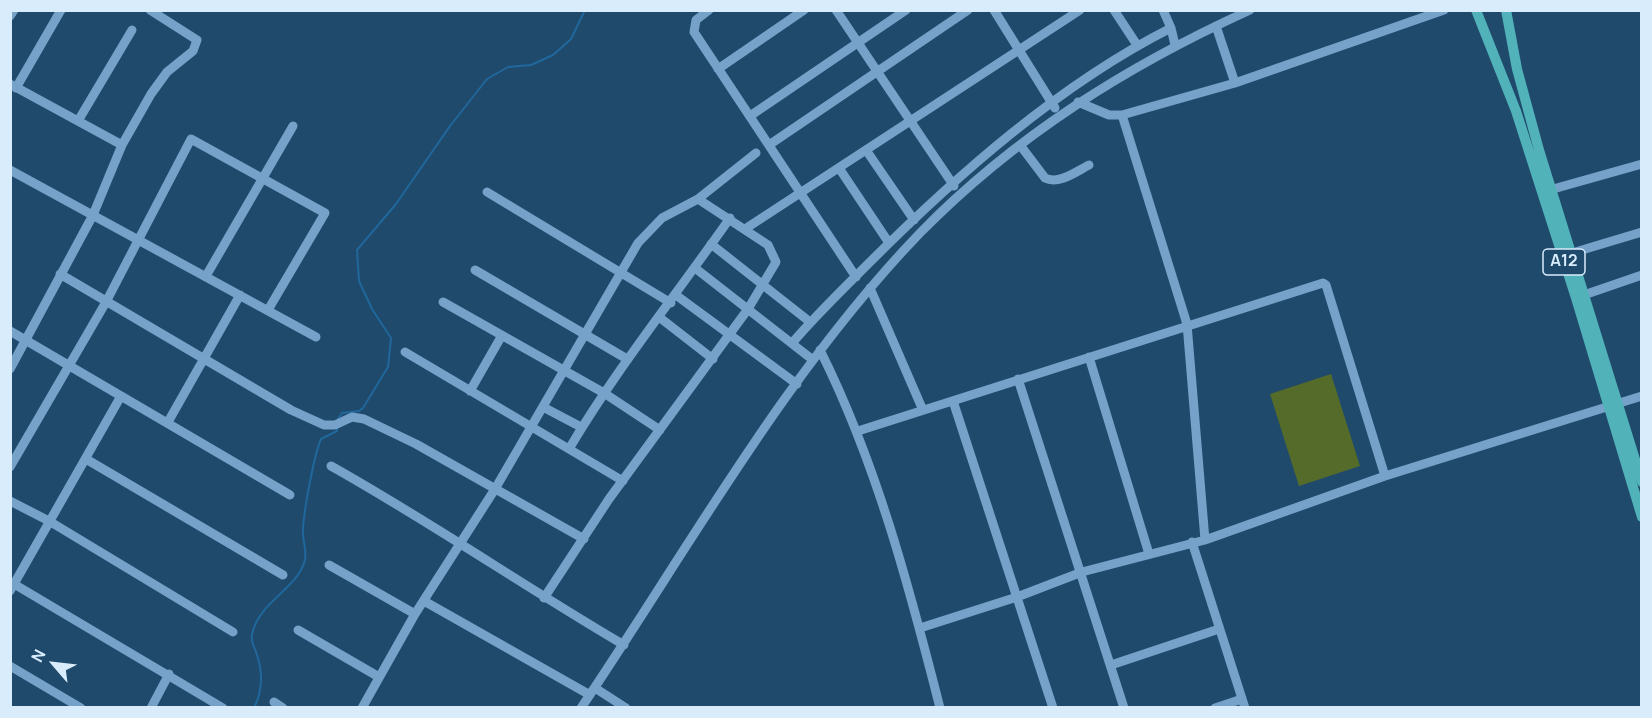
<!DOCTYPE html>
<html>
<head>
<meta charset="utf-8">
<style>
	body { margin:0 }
	#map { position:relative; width:1652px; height:718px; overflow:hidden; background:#204a6c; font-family:Manrope,sans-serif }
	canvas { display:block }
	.frame { position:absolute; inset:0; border:12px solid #d9ecfc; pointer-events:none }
	.north { position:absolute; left:24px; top:634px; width:60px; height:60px; -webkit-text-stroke:4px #204a6c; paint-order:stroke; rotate:298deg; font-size:16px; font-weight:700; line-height:24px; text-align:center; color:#d9ecfc }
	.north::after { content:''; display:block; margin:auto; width:21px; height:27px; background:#d9ecfc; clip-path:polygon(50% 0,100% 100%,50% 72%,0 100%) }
</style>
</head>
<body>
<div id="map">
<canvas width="1652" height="718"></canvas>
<div class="frame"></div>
<div class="north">N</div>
</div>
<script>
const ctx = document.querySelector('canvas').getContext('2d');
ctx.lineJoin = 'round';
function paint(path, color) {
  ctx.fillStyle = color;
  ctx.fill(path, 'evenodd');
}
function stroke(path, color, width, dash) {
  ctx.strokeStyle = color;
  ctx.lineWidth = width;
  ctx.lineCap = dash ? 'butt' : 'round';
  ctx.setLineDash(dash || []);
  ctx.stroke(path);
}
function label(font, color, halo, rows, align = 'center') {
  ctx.font = font + ' Manrope,sans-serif';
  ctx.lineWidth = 4.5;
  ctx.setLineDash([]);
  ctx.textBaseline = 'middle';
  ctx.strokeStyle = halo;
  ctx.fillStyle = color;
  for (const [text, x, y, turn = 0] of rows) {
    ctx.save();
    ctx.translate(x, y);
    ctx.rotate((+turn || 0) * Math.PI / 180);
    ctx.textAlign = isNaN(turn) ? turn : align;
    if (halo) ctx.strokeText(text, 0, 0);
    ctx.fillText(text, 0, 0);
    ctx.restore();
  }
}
const green = new Path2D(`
	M1331 374 1360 466 1299 486 1270 394Z`);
const stream = new Path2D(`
	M338 419 342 413 359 411 363 408 388 367 391 338 372 309 359 281 357 250 396 204 450 126 487 79 508 67 531 65 553 55 571 39 585 10
	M254 708C263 690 263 673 257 655 255 647 250 643 252 634 260 600 297 590 305 560 307 550 302 539 303 529 304 510 314 455 321 439L337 431V428`);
const minor = new Path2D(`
	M709 10 696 20 694 32 856 277
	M836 10 954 186
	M994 10 1055 108
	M1114 10 1137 45
	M1163 10 1171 28 1175 45
	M10 16 14 10
	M1216 26 1235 83
	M718 69 804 10
	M10 84 122 145
	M16 88 61 10
	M1078 102 1109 115H1122L1235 83 1444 10
	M1122 115 1187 324 1205 540
	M750 116 906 10
	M78 121 132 30
	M769 145 968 10
	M1020 145 1045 178C1059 185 1077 171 1089 165
	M866 150 914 220
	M839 168 889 243
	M10 170 316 337
	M1546 191 1642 164
	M487 192 671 303
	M745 229 1080 10
	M711 244 810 322
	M1572 253 1642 232
	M695 268 813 360
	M475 270 627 359
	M60 274 291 410 324 425H335L352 417 364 419 416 444 584 539
	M206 276 293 126
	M870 288 922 408
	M676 295 797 384
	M1578 297 1642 275
	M443 302 604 393 660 430
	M659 317 713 359
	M10 331 290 495
	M793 342C817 314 843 289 869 263 957 175 1060 84 1171 28
	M820 350C876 462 909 586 940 708
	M405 352 623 481
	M1089 357 1149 554
	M10 369 93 215 122 145 151 94 167 72 193 51 197 40 150 10
	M1018 379 1124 708
	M470 391 501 337
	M953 401 1053 708
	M543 407 581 427
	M168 422 240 295
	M858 431 1323 283 1326 285 1385 476
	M569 449C617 368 676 295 730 218
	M86 459 283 575
	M331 466C431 522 525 587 624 645
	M10 467 106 302 191 139 325 213 268 310
	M10 501 49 521 233 632
	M1192 542 1245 708
	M329 565 415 614
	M14 584 223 708
	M10 591 121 396
	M544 598 609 499 748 309 776 262 768 245 698 199
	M424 601 590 695
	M920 628 1017 597 1082 572 1205 540 1385 476 1642 396
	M298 630 379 677
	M1111 665 1219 629
	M10 666 81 708
	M595 688 626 708
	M274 702 283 708
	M151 708 169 674
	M362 708 415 614 495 489 638 243 662 218 698 199 756 153
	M581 708C689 548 786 372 920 233 1015 136 1127 66 1250 10
	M1215 708 1242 699`);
const major = new Path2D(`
	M1476 10 1516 111 1576 298 1642 517
	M1506 10 1517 69 1539 150 1642 482`);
const shields = [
	[1564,262,42]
];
const shieldNames = [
	["A12",1564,262]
];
paint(green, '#546b29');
stroke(stream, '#20679c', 2);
stroke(minor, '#76a2c9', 9);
stroke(major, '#51b2ba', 10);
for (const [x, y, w] of shields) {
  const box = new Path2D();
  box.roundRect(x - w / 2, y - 13, w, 26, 4.5);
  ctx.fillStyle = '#204a6c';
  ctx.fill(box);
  stroke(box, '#d9ecfc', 1.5);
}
label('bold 16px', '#d9ecfc', null, shieldNames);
</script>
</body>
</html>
